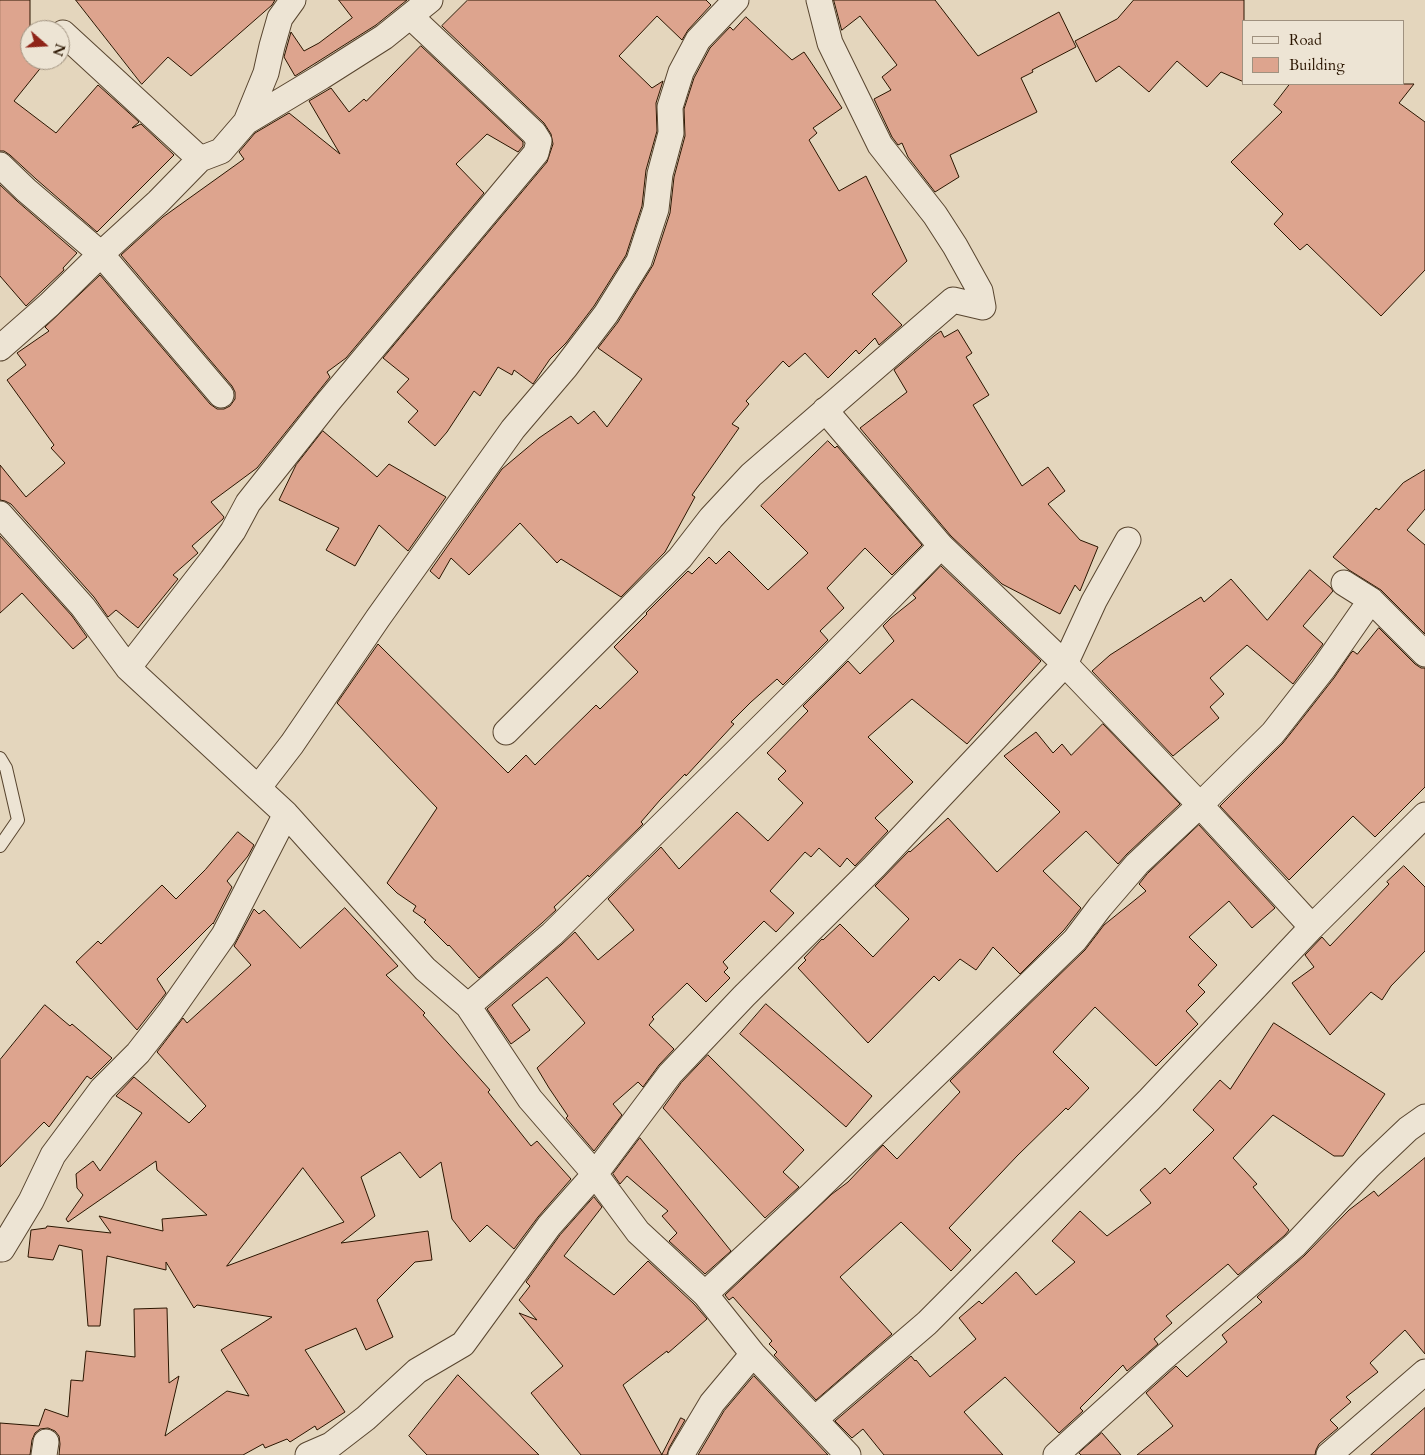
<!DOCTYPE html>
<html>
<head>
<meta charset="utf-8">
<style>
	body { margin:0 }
	#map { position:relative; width:1425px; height:1455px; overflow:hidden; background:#e4d6bd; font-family:Cardo,serif }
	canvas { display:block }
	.legend { position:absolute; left:1242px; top:20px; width:162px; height:65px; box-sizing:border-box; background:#ede4d4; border:1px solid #9f917f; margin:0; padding:6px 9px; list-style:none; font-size:15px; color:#2a1500 }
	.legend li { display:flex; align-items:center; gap:10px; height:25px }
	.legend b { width:25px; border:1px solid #9f917f }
	.north { position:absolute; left:20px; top:20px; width:50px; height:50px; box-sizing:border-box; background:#ede4d4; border:1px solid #9f917f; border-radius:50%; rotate:109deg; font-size:14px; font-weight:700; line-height:20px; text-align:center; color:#2a1500 }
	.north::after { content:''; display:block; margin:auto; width:18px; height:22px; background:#8f2418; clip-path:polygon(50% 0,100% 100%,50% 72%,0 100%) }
</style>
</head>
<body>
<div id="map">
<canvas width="1425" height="1455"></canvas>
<ul class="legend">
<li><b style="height:6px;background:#ede4d4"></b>Road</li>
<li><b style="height:14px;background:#dda48e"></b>Building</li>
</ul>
<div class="north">N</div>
</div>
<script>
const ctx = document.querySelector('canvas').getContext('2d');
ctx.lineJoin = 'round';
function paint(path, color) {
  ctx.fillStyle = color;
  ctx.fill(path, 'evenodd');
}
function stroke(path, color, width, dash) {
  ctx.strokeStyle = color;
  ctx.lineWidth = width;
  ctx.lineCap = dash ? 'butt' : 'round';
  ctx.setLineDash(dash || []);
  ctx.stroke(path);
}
const building = new Path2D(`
	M0 0H30V60H47L14 101 56 133 98 85 139 122 132 128 141 124 174 155 97 232 36 179 10 155 4 151H0Z
	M76 0H275L272 5 191 76 168 57 142 84Z
	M339 0H407L376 25 295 76 284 57 291 32 304 51 319 43 352 18Z
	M468 0H706L711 5 688 30 682 40 657 16 619 56 652 88 663 81 656 103 657 131 646 170 642 206 626 255 594 306 566 343 550 359 533 384 514 370 512 375 498 367 480 396 474 391 447 432 435 446 408 422 418 411 397 392 409 379 383 358 547 162 553 144 551 134 544 123 442 26Z
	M834 0H935L978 56 1059 12 1076 47 1032 70 1033 72 1021 78 1037 112 950 155 959 177 935 192 908 157 902 143 898 145 892 137 874 99 891 90 882 77 897 65 860 16 842 30Z
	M1134 0H1244V82L1221 72 1207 87 1177 61 1149 92 1119 66 1096 82 1075 41 1117 19Z
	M746 17 792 60 804 52 842 108 813 128 817 133 809 140 839 191 866 176 907 261 872 294 902 325 879 345 875 338 859 354 856 350 828 378 805 353 789 367 783 361 746 401 749 404 732 424 739 428 692 495 695 497 665 552 621 597 561 559 557 563 520 523 469 575 451 558 439 579 430 571 502 469 539 438 571 416 578 424 594 411 607 427 642 379 598 348 618 322 653 265 670 213 674 177 685 136 684 109 694 78 710 48 730 27 733 30Z
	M421 46 523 142V146L518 152 487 134 456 164 484 193 346 358 327 372 330 377 257 468 211 502 224 517 223 519 192 546 198 553 173 575 178 579 138 628 116 610 108 617 94 597 11 504 5 501 0 500V465L26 497 65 463 51 448 54 445 7 380 26 365 17 353 49 331 45 327 100 275 210 404 217 409H224L230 406 235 399V392L232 386 121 255 163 217 244 159 239 152 255 133 289 113 340 154 309 101 331 88 349 112 364 99 366 101Z
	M1290 84H1414L1399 103 1425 122V270L1381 316 1307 244 1300 250 1274 224 1283 214 1231 162 1282 112 1274 105Z
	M0 185 17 201 77 253 63 268 64 270 26 306 0 276Z
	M958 330 972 353 966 357 989 395 973 405 1022 486 1048 467 1065 491 1048 504 1080 540 1098 547 1080 591 1075 585 1060 614 1002 584 951 536 860 428 907 392 894 370 934 336 941 331 944 337Z
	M323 431 377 477 389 464 446 497 408 551 379 525 355 566 326 550 339 528 279 500 296 465Z
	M828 441 835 448 837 446 922 545 892 575 865 548 827 588 844 608 820 631 828 640 783 685 777 679 751 702 731 722 734 724 686 776 685 774 660 800 641 822 643 824 589 877 588 875 554 907 556 910 542 923 479 978 449 945 448 946 424 922 426 920 413 911 416 906 397 893 387 883 437 808 337 703 378 644 508 773 526 755 535 765 596 705 600 709 638 672 614 647 647 614 646 613 688 571 692 574 709 557 716 564 729 551 768 590 808 553 761 506Z
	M1425 470V509L1407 530 1425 545V634L1381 590 1349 570 1333 557 1376 508 1379 510 1403 483Z
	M0 536 72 616 87 637 73 649 22 593 0 613Z
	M941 566 1041 661 967 744 912 699 868 737 913 782 875 818 888 831 855 866 847 858 840 867 819 848 811 857 805 852 770 891 794 913 776 932 764 921 723 962 728 968 724 972 730 978 706 1002 687 983 652 1017 654 1019 649 1025 674 1049 659 1065 643 1087 638 1082 613 1104 622 1115 594 1151 566 1118 568 1116 549 1088 537 1068 585 1023 547 977 512 1005 530 1030 511 1044 487 1009 561 945 575 932 598 960 634 930 608 899 661 847 679 869 737 812 768 841 803 803 778 779 786 771 767 753 808 711 803 706 848 661 860 674 894 641 883 626 891 618 916 598 913 595Z
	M1310 570 1331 588 1333 591 1303 626 1323 644 1293 684 1247 645 1210 678 1224 694 1210 707 1219 718 1173 756 1092 671 1110 655 1201 597 1204 602 1231 579 1267 620Z
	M1379 628 1415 664 1421 668H1425V787L1375 837 1353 816 1289 880 1220 806 1283 743 1334 678 1351 653 1353 651 1357 654Z
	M1103 724 1180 804 1127 854 1118 864 1086 831 1043 871 1081 908 1064 930 1020 974 993 947 976 970 960 959 939 981 934 976 868 1043 798 968 806 960 804 958 822 939 823 940 840 924 873 957 909 919 875 886 909 851 910 852 948 818 997 872 1060 812 1004 756 1036 732 1053 753 1062 744 1071 755Z
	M1199 825 1275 908 1252 928 1229 901 1189 937 1217 965 1198 985 1205 992 1186 1011 1198 1024 1156 1066 1095 1007 1053 1052 1089 1088 1068 1110 1066 1108 1017 1156 949 1228 971 1250 951 1271 901 1222 840 1277 892 1334 816 1400 774 1355 777 1352 769 1344 772 1341 733 1297 729 1300 725 1295 832 1194 848 1182 883 1145 897 1159 960 1092 950 1081 1085 950 1104 925 1146 891 1139 884 1147 874Z
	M238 832 254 845 248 856 227 881 232 887 213 924V923L157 979 166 993 137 1030 76 962 98 941 101 944 162 885 176 899 205 870Z
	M1404 866 1425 887V951L1391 986 1382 1000 1371 992 1330 1035 1292 983 1314 967 1305 955 1322 937 1330 946 1389 884 1387 882Z
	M345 908 398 966 386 975 425 1013 423 1015 490 1090 488 1092 531 1146 537 1141 571 1179 538 1217 514 1249 487 1225 470 1242 452 1219 441 1162 420 1178 400 1152 361 1177 375 1216 341 1243 428 1231 432 1260 415 1262 377 1300 393 1337 366 1350 356 1328 305 1350 345 1412 317 1430 315 1426 290 1442 287 1439 265 1448 263 1444 243 1455H59L60 1444 59 1436 55 1431 48 1428 40 1429 35 1433 32 1440 30 1455H0V1423L39 1426 45 1409 68 1417 71 1380 83 1381 86 1351 135 1357 134 1309 167 1308 169 1383 179 1376 165 1436 227 1391 249 1396 221 1350 272 1317 197 1305 194 1308 166 1262V1270L107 1256 100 1326H88L82 1250 59 1245 53 1260 28 1257 31 1230 46 1228 47 1226 111 1233 99 1216 163 1231 162 1219 207 1215 157 1170 156 1161 68 1222 66 1219 83 1195 77 1188 76 1174 93 1161 100 1171 142 1113 116 1096 134 1077 189 1123 206 1106 157 1052 183 1018 187 1023 251 965 234 946 254 909 259 914 264 910 300 948ZM303 1168 344 1222 227 1266Z
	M766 1004 872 1096 846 1127 740 1034Z
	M45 1005 70 1026 72 1024 112 1058 91 1079 87 1076 49 1127 44 1122 0 1167V1060Z
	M1274 1023 1385 1094 1343 1156H1334L1273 1115 1233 1158 1257 1184 1253 1187 1289 1230 1285 1235 1238 1275 1228 1264 1166 1316 1172 1323 1154 1339 1158 1344 1127 1371 1123 1365 1080 1408 1083 1411 1059 1433 1005 1377 964 1412 1003 1455H884L863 1429 852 1438 835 1421 911 1356 915 1361 916 1360 930 1377 976 1339 959 1318 979 1301 982 1304 1016 1272 1036 1295 1075 1262 1052 1241 1080 1211 1107 1236 1151 1203 1140 1190 1165 1168 1170 1174 1214 1130 1193 1110 1220 1080 1230 1089Z
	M708 1055 804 1150 783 1172 799 1187 765 1218 663 1108 681 1083Z
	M640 1138 731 1251 705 1274 669 1241 677 1233 662 1216 668 1211 627 1176 620 1184 613 1174Z
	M1425 1158V1354L1405 1330 1370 1363 1378 1372 1346 1397 1351 1402 1330 1420 1338 1428 1319 1444 1316 1450 1315 1455H1137L1173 1426 1146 1393 1176 1366 1187 1377 1227 1342 1222 1335 1262 1302 1257 1297 1304 1256 1349 1210 1374 1191 1378 1196Z
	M594 1197 602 1207 564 1256 614 1295 648 1261 694 1304 707 1319 668 1353 667 1351 623 1385 662 1455H581L531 1393 563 1366 519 1313 537 1320 519 1300 530 1286 526 1282 560 1235Z
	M458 1375 539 1455H427L409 1436Z
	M754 1376 828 1455H698L724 1411Z
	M1425 1408V1455H1371Z
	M681 1418 685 1420 669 1448 667 1455H662Z
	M1102 1433 1121 1455H1081L1079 1453Z`);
const lane = new Path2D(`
	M0 758 6 768 18 820 0 846`);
const street = new Path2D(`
	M63 33 200 159
	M246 122 321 77 384 37 430 0
	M0 165 26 190 101 254 221 395
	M0 348 49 305 101 254 158 202 200 159 221 151 246 122 266 73 272 46 280 18 293 0
	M825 410 941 546 1065 664 1200 805 1312 927
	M0 514 83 607 128 668 286 814 425 969 468 1006 530 1099 595 1174 638 1232 705 1294 753 1354 848 1455
	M1344 583 1371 600 1425 654
	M128 668 212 560 233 531 248 503 328 402 536 153 539 141 534 133 410 16
	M506 732 680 558 711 518 751 475 953 300 983 307 980 291 955 246 935 215 880 145 830 43 819 0
	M258 788 292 744 378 618 513 429 565 368 606 314 639 261 656 209 660 174 671 133 670 107 681 72 698 40 736 0
	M468 1006 552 934 818 671 941 546
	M2 1249 31 1201 53 1155 102 1089 138 1053 170 1012 224 935 286 814
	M705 1294 804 1202 1075 940 1100 907 1137 864 1200 805 1273 733 1323 669 1371 600
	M815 1419 927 1323 1149 1100 1312 927 1425 815
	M44 1455 46 1442
	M308 1455 331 1445 366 1418 417 1371 463 1344 549 1226 595 1174 670 1074 744 996 874 867 1065 664 1094 601 1128 540
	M681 1455 712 1403 753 1354
	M1056 1455 1161 1360 1295 1245 1368 1167 1408 1129 1425 1117
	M1329 1455 1425 1372`);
paint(building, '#dda48e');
stroke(building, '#2a1500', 1);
stroke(lane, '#58452f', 14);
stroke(street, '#58452f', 27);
stroke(lane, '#ede4d4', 12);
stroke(street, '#ede4d4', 25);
</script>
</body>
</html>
